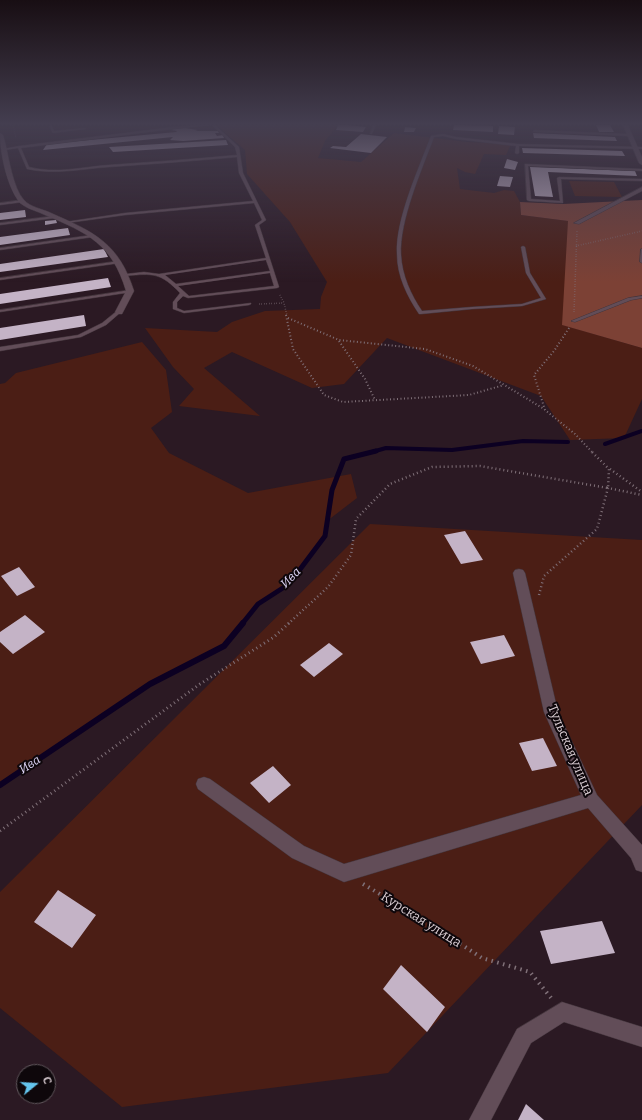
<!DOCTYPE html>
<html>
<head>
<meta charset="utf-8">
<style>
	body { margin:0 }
	#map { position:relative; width:642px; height:1120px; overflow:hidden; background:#2b1923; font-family:Bitter,serif }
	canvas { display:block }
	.north { position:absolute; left:16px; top:1064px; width:40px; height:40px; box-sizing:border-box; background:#0e070b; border:1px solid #60575c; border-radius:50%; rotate:72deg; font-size:11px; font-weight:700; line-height:16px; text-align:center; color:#dccfd5 }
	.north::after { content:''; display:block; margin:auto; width:14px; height:18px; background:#64c5ee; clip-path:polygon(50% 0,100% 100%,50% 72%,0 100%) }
</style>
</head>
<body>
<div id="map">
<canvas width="642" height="1120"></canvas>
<div class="north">С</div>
</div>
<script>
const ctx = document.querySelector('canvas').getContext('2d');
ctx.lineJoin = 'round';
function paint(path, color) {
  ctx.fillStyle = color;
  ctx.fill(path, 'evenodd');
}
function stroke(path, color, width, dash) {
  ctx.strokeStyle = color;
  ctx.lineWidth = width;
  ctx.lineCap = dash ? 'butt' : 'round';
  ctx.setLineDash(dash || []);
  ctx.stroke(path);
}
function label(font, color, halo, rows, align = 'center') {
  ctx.font = font + ' Bitter,serif';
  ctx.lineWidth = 4;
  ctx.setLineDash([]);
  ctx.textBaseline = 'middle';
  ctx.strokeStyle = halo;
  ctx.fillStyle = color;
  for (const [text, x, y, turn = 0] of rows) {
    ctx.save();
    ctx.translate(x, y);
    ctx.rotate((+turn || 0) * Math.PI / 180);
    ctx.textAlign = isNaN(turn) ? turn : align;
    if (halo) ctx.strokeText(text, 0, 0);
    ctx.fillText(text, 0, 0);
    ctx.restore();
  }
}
const green = new Path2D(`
	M216 125H338L325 141 318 158 361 162 394 133 467 142 511 144 506 155 484 154 475 174 465 172 457 168 460 189 494 193 504 190 514 191 520 202 521 215 569 221 563 325 642 348V399L624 438 570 440 541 396 387 338 344 384 312 388 232 352 204 368 260 416 179 406 194 389 173 367 145 328 217 332 232 322 265 311 320 309 321 297 327 282 290 222 247 174 245 150Z
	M569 181 614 182 622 197 575 196Z
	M142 342 166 370 172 412 151 428 169 453 248 493 351 474 357 498 327 521 325 536 289 584 258 604 224 646 150 684 0 785V384L5 383 16 373Z
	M370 524 642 540V805L388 1073 122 1107 0 1008V892Z`);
const forest = new Path2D(`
	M642 200V348L562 325 568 221 521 215 520 202 563 204Z`);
const streamFar2 = new Path2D(`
	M605 444 642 431
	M372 452 386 448 452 450 523 441 568 442`);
const streamFar1 = new Path2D(`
	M242 624 258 604 289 584 325 536 332 490 344 459 376 451`);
const stream = new Path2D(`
	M0 785 150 684 224 646 243 623`);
const building = new Path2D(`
	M338 125H347L366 127 363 132 336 130Z
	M454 125 493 126V132L453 130Z
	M596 125H610L614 132H599Z
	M499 126 515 127 514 135 498 134Z
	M178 127 198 130 195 131H218L219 133H215L217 136 223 135 224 138 183 141 170 140 173 137 43 150 47 144 176 132 177 131 171 130Z
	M405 127 416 128 414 132H404Z
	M533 133 615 137 617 141 534 138Z
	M361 134 387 137 371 153 330 148 333 146 346 147Z
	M226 140 228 145 113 152 109 147Z
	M522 148 622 151 625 156 523 153Z
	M507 159 518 162 515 170 504 168Z
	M530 167 635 171 637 176 548 172 553 197 535 196Z
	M500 176 513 177 510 187 497 186Z
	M25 210 26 217 0 220V213Z
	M56 220 57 223 45 225V221Z
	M68 228 70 235 0 245V237Z
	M104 249 108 257 0 272V264Z
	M108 278 111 287 0 304V294Z
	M84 315 86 326 0 340V328Z
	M465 531 483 560 461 564 444 535Z
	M19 567 35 587 17 596 1 576Z
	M25 615 45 632 13 654 0 642V632Z
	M504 635 515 656 481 664 470 642Z
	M329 643 343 654 314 677 300 665Z
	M543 738 557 766 532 771 519 743Z
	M273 766 291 785 269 803 250 783Z
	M58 890 96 915 72 948 34 922Z
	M602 921 615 953 551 964 540 931Z
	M401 965 445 1007 427 1032 383 989Z
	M526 1104 544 1120H518Z`);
const pathFar5 = new Path2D(`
	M13 125 16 138`);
const pathFar4 = new Path2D(`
	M576 246 642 231
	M280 295 284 303 287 316
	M259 304 284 303
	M574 312 577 231`);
const pathFar3 = new Path2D(`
	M286 315 293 349 324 395 343 402 469 395 504 385
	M288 318 339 340 425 349 473 366 544 409
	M569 328 554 351 534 375 545 410 575 434 592 452
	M339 341 365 379 375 400`);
const pathFar2 = new Path2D(`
	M610 469 642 492
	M539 595 544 576 597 529 608 488 642 495
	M288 624 328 587 351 555 356 519 390 484 432 467 480 466 608 488 609 469 591 451`);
const pathFar1 = new Path2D(`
	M0 831 200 684 274 637 289 623`);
const path = new Path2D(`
	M363 884 424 920 482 958 530 972 552 999`);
const lane = new Path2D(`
	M209 125 173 129 21 148 29 167C56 174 82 167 108 165 151 162 194 159 237 155L235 147 212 125H215L239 147 243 173 266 220 259 225 279 287 277 288 188 298 183 296 177 302V308L184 311 251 303V304L249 305 184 313 173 309V302L180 293C161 273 153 273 126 276L124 275 126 274 144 272 159 274 266 258 255 225 262 220 254 203 125 215 67 223 65 222 125 213 253 201 239 173 237 157C194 161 152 164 109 167 81 169 55 175 27 169L18 148 5 150 3 149 19 146 173 127ZM266 260 270 271 176 284 165 275ZM270 273 274 286 189 296 178 286Z
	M373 125H376L372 134H370Z
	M50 126H52L54 131 85 128 86 129 53 133 52 132Z
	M534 130 628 134 629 135 628 136 533 132Z
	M443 134 456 137 518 144 642 147V149L519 146V153L517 154 515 153 516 146 456 139 443 136 434 137C422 169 399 221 401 255 402 275 411 295 422 311L472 307 522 304 541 298 526 273 521 247 523 246 525 247 530 273 546 299 522 306 472 309 421 314H419C407 296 397 276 397 254 395 220 419 168 431 136Z
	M525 164 642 169V171L528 166 531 199 560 201 557 178 559 177 642 179V181L561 179 563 203 529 201 527 200Z
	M22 200 23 202 0 205V203Z
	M54 216 56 217 55 218 0 225V223Z
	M92 235H93V237L0 250V248Z
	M641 249H642V263L640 262Z
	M119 261 121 262 120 263 0 280V278Z
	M130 290 132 291V292L0 312V310Z
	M642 296V298L631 300 575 322 571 321 628 298Z
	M117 311 121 312 106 325 81 337 0 351V347L78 335 102 323Z`);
const street = new Path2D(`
	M623 125H628L642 157V165L639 163Z
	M0 133 3 135 5 142C9 158 13 188 24 200 30 207 43 209 51 213 94 232 119 243 134 291L122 314H119L115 312 126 291C112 244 88 233 45 215 37 211 27 209 20 203 7 187 0 154 0 133Z
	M642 187V191L579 224 574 223Z
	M519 569 523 570 525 573 558 712 597 795 642 845V872L636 870 631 858 588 808 344 882 292 858 198 789 196 784 198 779 204 777 210 779 304 846 344 864 581 795 544 712 513 573 515 570Z
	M562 1002 642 1027V1047L564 1022 531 1043 491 1120H469L517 1029Z`);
const waterNames = [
	["Ива",291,578,-46],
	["Ива",30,765,-34]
];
const nearStreetnames = [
	["Тульская улица",570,750,67],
	["Курская улица",421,920,32]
];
paint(green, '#4b1e15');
paint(forest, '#7c4135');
stroke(streamFar2, '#0c0022', 4);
stroke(streamFar1, '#0c0022', 5);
stroke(stream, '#0c0022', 6);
paint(building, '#c4b3c6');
stroke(lane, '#43353c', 1);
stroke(street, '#43353c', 1);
stroke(pathFar5, '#807179', 1, [0.5, 1.5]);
stroke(pathFar4, '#807179', 1.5, [0.5, 2]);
stroke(pathFar3, '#807179', 2, [1, 2.5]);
stroke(pathFar2, '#807179', 2.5, [1, 3]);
stroke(pathFar1, '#807179', 3, [1, 3.5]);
stroke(path, '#807179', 4, [1.5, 4.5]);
paint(lane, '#624d58');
paint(street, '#624d58');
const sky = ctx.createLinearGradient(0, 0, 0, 282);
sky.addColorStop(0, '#180e13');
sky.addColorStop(0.44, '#443e50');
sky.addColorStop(1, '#443e5000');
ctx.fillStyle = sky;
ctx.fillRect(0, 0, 642, 282);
label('italic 12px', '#e0d7f8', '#0e070b', waterNames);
label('13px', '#dccfd5', '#0e070b', nearStreetnames);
</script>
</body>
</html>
